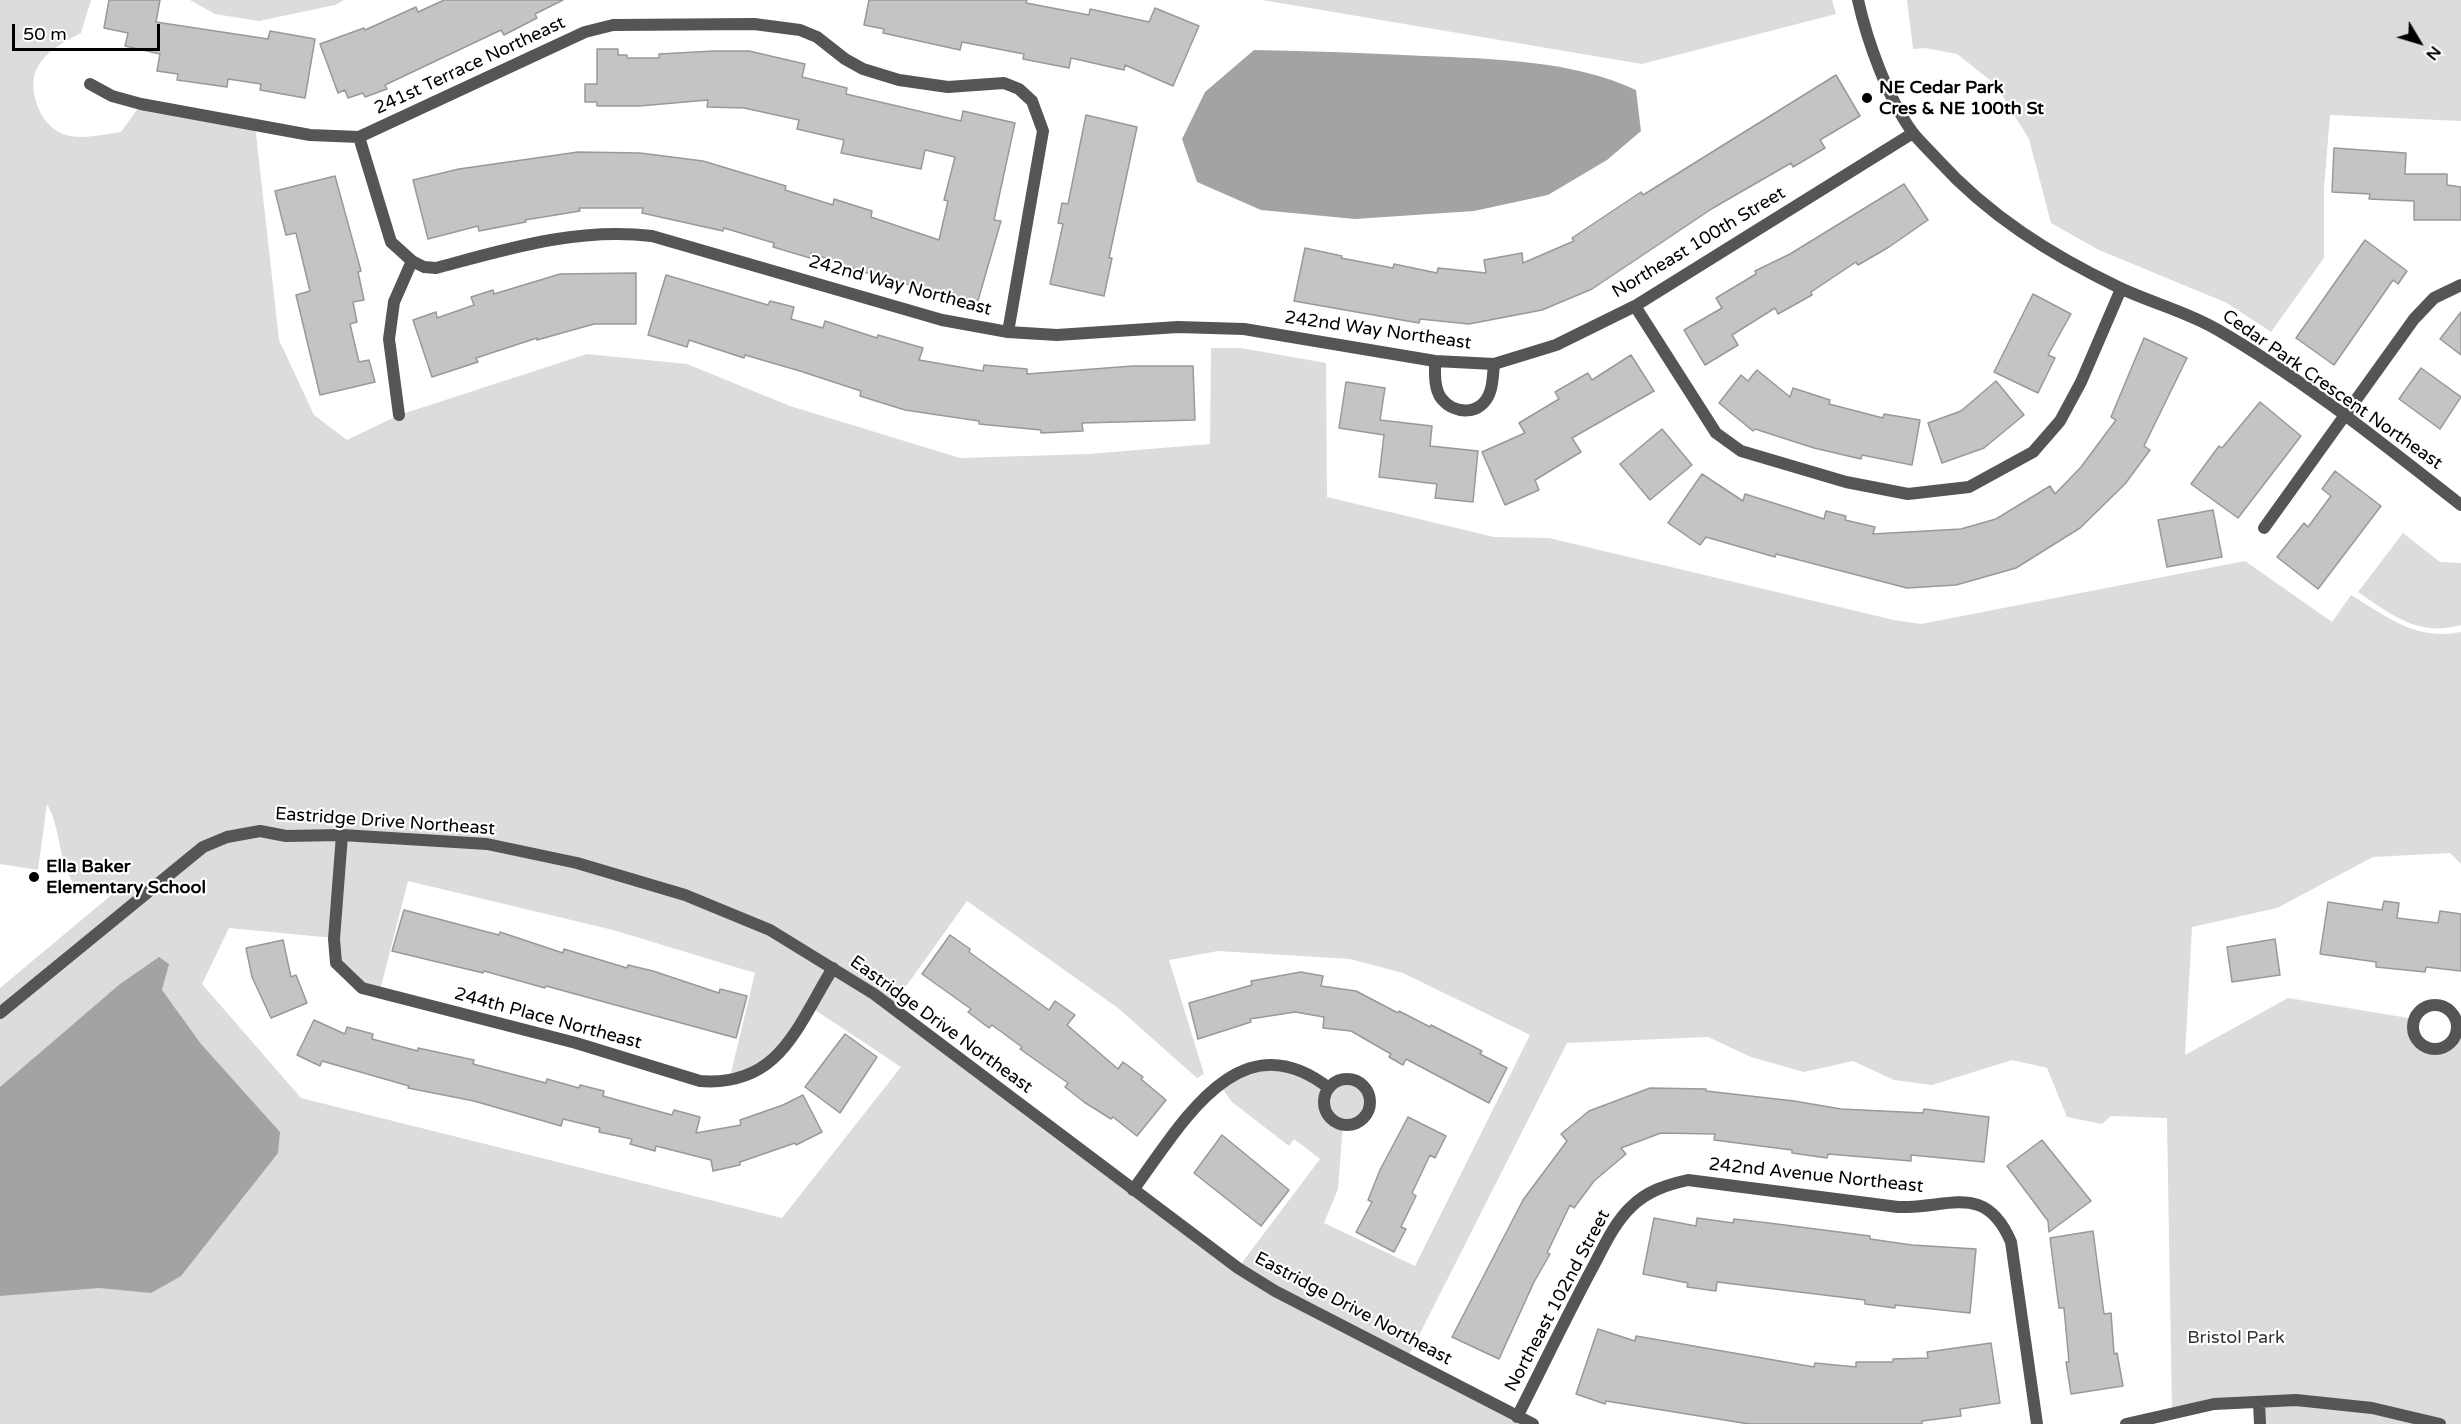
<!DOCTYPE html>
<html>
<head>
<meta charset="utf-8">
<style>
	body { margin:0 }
	#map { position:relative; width:2461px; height:1424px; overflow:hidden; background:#fff; font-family:"Varela Round",sans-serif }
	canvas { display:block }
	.north { position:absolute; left:2389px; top:12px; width:60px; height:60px; -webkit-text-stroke:4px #fff; paint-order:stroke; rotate:128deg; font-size:16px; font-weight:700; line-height:24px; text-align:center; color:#000 }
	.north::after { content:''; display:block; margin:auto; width:21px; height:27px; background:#000; clip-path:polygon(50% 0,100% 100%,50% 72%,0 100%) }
	.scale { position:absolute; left:12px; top:24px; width:148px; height:27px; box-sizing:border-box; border:3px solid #000; border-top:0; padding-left:8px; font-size:18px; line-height:21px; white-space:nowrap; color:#000; -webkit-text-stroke:4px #fff; paint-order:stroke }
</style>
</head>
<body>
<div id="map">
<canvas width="2461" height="1424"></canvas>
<div class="north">N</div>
<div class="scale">50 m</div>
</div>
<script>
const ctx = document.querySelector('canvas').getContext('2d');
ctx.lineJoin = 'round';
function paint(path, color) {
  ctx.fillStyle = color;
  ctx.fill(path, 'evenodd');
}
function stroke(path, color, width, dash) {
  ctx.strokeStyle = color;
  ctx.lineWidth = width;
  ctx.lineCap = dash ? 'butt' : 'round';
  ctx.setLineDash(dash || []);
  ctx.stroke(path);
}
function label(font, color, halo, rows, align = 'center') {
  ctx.font = font + ' "Varela Round",sans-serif';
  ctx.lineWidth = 4.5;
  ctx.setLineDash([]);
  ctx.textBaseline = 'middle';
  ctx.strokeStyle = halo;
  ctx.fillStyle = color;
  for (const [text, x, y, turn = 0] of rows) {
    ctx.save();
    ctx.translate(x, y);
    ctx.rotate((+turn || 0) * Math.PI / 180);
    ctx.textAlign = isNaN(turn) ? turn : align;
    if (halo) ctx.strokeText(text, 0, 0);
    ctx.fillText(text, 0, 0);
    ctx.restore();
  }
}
const green = new Path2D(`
	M0 0H91L81 33C66 41 51 48 40 63 24 84 39 128 66 135 83 140 104 134 121 132L141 104 255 125 279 340 314 415 347 440 399 415 587 354 687 364 790 406 960 458 1089 454 1210 444 1211 348H1241L1326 363 1327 497 1494 537 1549 538 1894 620 1921 624 2245 561 2332 622 2351 595C2387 617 2416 641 2461 632V864L2450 853 2373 857 2277 908 2192 927 2185 1055 2288 998 2414 1019C2410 1040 2425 1053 2445 1047L2456 1036 2461 1039V1424H2260L2259 1403 2172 1414 2167 1118 2111 1116 2102 1124 2067 1117 2047 1068 2012 1060 1932 1085 1894 1080 1853 1061 1804 1072 1751 1057 1708 1037 1567 1043 1407 1359 1533 1424H0V988L115 892 82 894C55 866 64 834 47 804L38 870 0 864ZM408 881 613 930 755 973 729 1081 784 1049 809 1006 901 1067 782 1218 301 1098 202 984 229 928 334 938 336 963 379 994ZM967 901 1118 1008 1197 1078 1204 1074 1169 960 1218 951 1350 959 1403 973 1530 1035 1415 1266 1324 1223 1338 1189 1343 1124C1379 1123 1378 1078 1342 1079L1329 1088 1286 1064 1219 1084 1232 1102 1289 1146 1294 1139 1320 1159 1238 1268 892 1006Z
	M190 0H344L335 5 259 21 215 14Z
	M1262 0H1832L1836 14 1642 64Z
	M1907 0H2461V121L2330 115 2324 188V258L2271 332 2227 303 2099 250 2051 223 2029 139 1995 84 1957 54 1925 48 1913 49Z
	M2403 533 2440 562 2461 563V625C2418 637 2392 615 2358 592Z`);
const water = new Path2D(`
	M1254 50C1311 51 1368 53 1424 56 1494 59 1572 60 1636 90L1641 131 1607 160 1548 195 1474 211 1355 219 1261 210 1197 182 1182 139 1205 92Z
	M159 957 169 964 162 990 201 1044 280 1132 278 1153 181 1276 151 1293 99 1288 0 1296V1087L120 984Z`);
const building = new Path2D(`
	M109 0H160L156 22 268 39 270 31 315 39 305 98 260 90 261 84 228 79 227 87 177 80 178 74 157 71 160 54 125 46 128 33 104 28Z
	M444 0H563L535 14 537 18 504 35 501 30 385 85 387 89 365 97 363 93 348 98 345 90 338 93 320 44 364 28 365 30 416 7 418 12Z
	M869 0H1027L1026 3 1089 15 1090 9 1149 22 1155 8 1199 26 1173 86 1125 65 1124 70 1071 58 1069 68 1023 59 1024 54 962 42 960 50 883 33 884 29 864 25Z
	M597 49H618V55H627V58H659V54L714 51H749L805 64 802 77 847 88 846 94 961 121 963 111 1015 123 994 220 1001 221 977 304 896 281 895 283 811 253 810 258 773 247 774 243 724 228 723 231 642 213 643 208H579L580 211 525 220 526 222 479 231 478 226 428 239 413 180 459 169 578 152 640 153 703 161 786 186 785 190 833 205 834 199 872 211 871 217 939 240 948 201 944 200 955 157 925 150 921 169 841 153 844 140 797 129 799 120 744 108 707 107 708 100 639 106H597V102H585V84H597Z
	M1836 75 1860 116 1820 140 1825 148 1793 167 1791 163 1713 208 1592 289 1542 310 1469 324 1420 319 1419 323 1294 301 1305 248 1342 256 1341 258 1393 268 1394 264 1437 273 1438 268 1486 273 1484 260 1522 253 1523 263 1574 241 1572 238 1641 192 1643 195Z
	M1086 115 1137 127 1109 258H1112L1104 296 1050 284 1063 224 1058 223 1062 203 1068 204Z
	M2334 148 2406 153 2405 174H2447V185L2461 187V220H2414V201L2369 199 2370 194 2332 192Z
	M335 176 361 271 358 272 364 300 353 302 357 322 350 324 359 362 369 360 375 382 320 395 296 295 310 291 296 233 286 235 275 191Z
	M1904 184 1928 220 1889 247 1858 265 1856 262 1811 292 1812 295 1778 314 1775 308 1732 335 1738 345 1705 365 1684 330 1722 308 1716 298 1756 274 1755 271 1790 254Z
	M2365 240 2407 271 2398 284 2393 280 2334 365 2296 338Z
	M636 273V324H594L537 340V338L476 358 478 362 432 377 413 320 436 312 437 318 474 305 471 297 493 290 494 294 560 274Z
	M666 275 768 305 770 301 794 307 791 319 823 328 825 321 877 338 878 335 923 348 919 360 983 371 984 365 1027 369V374L1133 366H1193L1195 420 1082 423 1083 431 1041 433V430L979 424V421L905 410 860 396 861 391 800 371 745 355 744 358 689 340 687 347 648 335Z
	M2033 294 2071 314 2048 355 2055 358 2038 393 1994 372Z
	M2461 312V355L2440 339Z
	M2144 338 2187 358 2144 446 2150 450 2125 484 2080 528 2016 568 1956 585 1907 588 1776 554 1775 557 1706 537 1700 545 1668 523 1702 474 1743 501 1745 494 1824 519 1826 511 1846 516 1845 520 1875 527 1873 534 1961 529 1996 519 2050 486 2055 494 2081 467 2116 420 2111 417Z
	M1631 355 1654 391 1572 438 1581 452 1535 480 1539 490 1505 505 1482 452 1525 433 1519 423 1559 399 1555 392 1588 373 1592 380Z
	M2421 368 2461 397 2440 429 2399 399Z
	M1757 370 1790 397 1793 388 1830 400 1829 404 1883 418 1884 414 1920 420 1912 465 1862 455 1861 459 1814 448 1755 429 1753 431 1719 403 1741 375 1748 381Z
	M1996 381 2024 415 1984 448 1942 463 1928 423 1961 411Z
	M1346 382 1385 388 1380 420 1432 426 1430 446 1478 451 1473 502 1435 498 1437 484 1379 477 1384 435 1339 428Z
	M2260 402 2301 436 2238 518 2191 484 2219 446 2222 448Z
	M1662 429 1692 465 1650 500 1620 464Z
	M2335 471 2381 506 2318 589 2277 557 2304 523 2308 527 2331 496 2322 489Z
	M2213 510 2222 557 2167 567 2158 520Z
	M2384 901 2399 903 2397 918 2438 923 2440 911 2461 914V971L2426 967 2425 972 2376 967V962L2320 954 2328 902 2382 910Z
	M404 910 499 935 500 932 563 953 564 949 627 968 628 965 653 971 719 993 720 989 747 996 736 1038 546 986 545 988 484 971 483 973 392 951Z
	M950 935 970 949 969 952 1049 1010 1055 1001 1075 1015 1067 1025 1118 1069 1123 1062 1143 1077 1141 1079 1166 1100 1137 1136 1113 1117 1111 1119 1084 1102 1065 1087 1068 1083 1020 1049 1022 1047 992 1025 989 1028 968 1012 971 1009 922 974Z
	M2275 939 2280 975 2232 982 2227 947Z
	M283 940 291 977 296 975 307 1003 271 1018 252 977 246 948Z
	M1301 972 1323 976 1321 986 1356 991 1398 1013 1399 1011 1430 1027 1431 1025 1482 1051 1480 1054 1507 1068 1489 1103 1406 1059 1403 1065 1389 1057 1391 1054 1351 1031 1323 1028 1324 1017 1295 1012 1250 1019 1251 1022 1198 1039 1189 1003 1252 985 1251 981Z
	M314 1020 345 1034 347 1027 373 1034 372 1039 418 1051V1048L474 1060 473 1064 546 1083 547 1079 579 1088 580 1085 604 1091 603 1096 672 1115 674 1110 700 1117 696 1133 741 1125 740 1120 783 1105 803 1095 822 1132 796 1145 795 1143 740 1162V1165L713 1171 711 1160 656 1146 655 1151 630 1144 632 1139 599 1132 600 1128 563 1119 561 1126 474 1101 408 1088 409 1086 322 1061 320 1066 297 1055Z
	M845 1034 877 1057 840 1113 805 1087Z
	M1650 1088 1706 1089V1091L1794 1101 1841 1109 1923 1113 1924 1109 1989 1117 1984 1162 1911 1155V1161L1828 1154 1827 1158 1792 1153V1150L1714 1140 1715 1134 1661 1133 1621 1148 1626 1154 1594 1181 1574 1208 1570 1205 1547 1253 1550 1254 1534 1282 1499 1359 1452 1337 1523 1200 1567 1141 1561 1134 1589 1111Z
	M1408 1117 1446 1136 1435 1158 1430 1155 1412 1193 1416 1196 1401 1227 1406 1229 1394 1252 1356 1232 1372 1202 1368 1200 1380 1170Z
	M1222 1135 1289 1190 1261 1226 1194 1173Z
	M2042 1140 2091 1201 2049 1232 2048 1221 2007 1166Z
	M1654 1218 1696 1226 1697 1218 1733 1223 1734 1219 1769 1223 1870 1236V1239L1912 1245 1976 1249 1970 1313 1895 1305V1308L1865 1304V1300L1717 1282 1716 1291 1687 1287 1688 1283 1643 1274Z
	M2093 1231 2104 1314 2111 1313 2114 1354 2117 1353 2123 1386 2071 1394 2066 1362H2069L2064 1308H2059L2050 1238Z
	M1598 1329 1635 1341 1636 1336 1814 1367 1815 1363 1856 1367V1362H1893V1359L1928 1358 1927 1352 1991 1343 2000 1403 1960 1409 1961 1416 1922 1421V1424H1749L1606 1401 1605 1404 1576 1394Z`);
const minor = new Path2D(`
	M1858 0C1867 41 1888 99 1913 133 1921 143 1930 151 1938 160 1989 216 2050 254 2118 287 2151 303 2186 311 2218 330 2304 380 2383 444 2461 505
	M90 84 112 96 141 104 310 135 359 137 585 32 613 25 754 24 800 30 817 37 845 59 863 69 899 80 948 87 1004 83 1019 89 1032 101 1043 131 1008 332
	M359 137 391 242 412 261 424 267 436 268C507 249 577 227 652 236L942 320 1008 332 1057 335 1178 327 1244 329 1435 361 1494 364 1556 345 1635 306 1913 133
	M1635 306 1716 433 1741 451 1846 482 1908 494 1969 487 2033 452 2060 421 2081 382 2121 289
	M1435 361C1435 373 1434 388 1441 398 1455 416 1482 415 1490 392 1493 384 1493 373 1494 364
	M399 415 389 339 394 302 412 261
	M2264 528 2414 319 2434 298 2461 285
	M342 835 334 939 336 963 362 988 576 1043 700 1081C780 1087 797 1026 833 968
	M2413 1027a22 22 0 1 1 44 0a22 22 0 1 1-44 0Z
	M0 1013 203 847 227 837 260 831 286 836 342 835 487 844 577 863 685 895 770 930 874 994 1238 1268 1275 1291 1533 1424
	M1324 1102a23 23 0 1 1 46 0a23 23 0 1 1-46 0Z
	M1133 1190C1181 1126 1238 1017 1329 1088
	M2259 1402 2260 1424
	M1517 1417C1543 1366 1567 1315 1594 1265 1604 1246 1615 1222 1631 1207 1647 1191 1666 1185 1688 1180L1898 1207C1948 1209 1985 1181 2011 1242L2037 1424
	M2126 1424 2214 1404 2296 1400 2372 1408 2440 1424`);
const markers = [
	[1867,98,6,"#000"],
	[34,877,6,"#000"]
];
const streetNames = [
	["241st Terrace Northeast",470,66,-25],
	["Northeast 100th Street",1699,243,-31],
	["242nd Way Northeast",900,286,15],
	["242nd Way Northeast",1378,331,8],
	["Cedar Park Crescent Northeast",2332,390,35],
	["Eastridge Drive Northeast",385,822,4],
	["244th Place Northeast",548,1019,15],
	["Eastridge Drive Northeast",941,1025,36],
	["242nd Avenue Northeast",1816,1176,6],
	["Northeast 102nd Street",1558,1301,-62],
	["Eastridge Drive Northeast",1353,1309,28]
];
const poiNames = [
	["NE Cedar Park",1879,88],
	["Cres & NE 100th St",1879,109],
	["Ella Baker",46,867],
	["Elementary School",46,888]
];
const parkNames = [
	["Bristol Park",2236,1338]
];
paint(green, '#dcdcdc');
paint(water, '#a3a3a3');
paint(building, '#c4c4c4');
stroke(building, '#999', 1.5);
stroke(minor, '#555', 12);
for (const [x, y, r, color] of markers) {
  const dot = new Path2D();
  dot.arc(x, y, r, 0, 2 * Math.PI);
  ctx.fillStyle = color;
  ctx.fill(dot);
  stroke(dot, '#fff', 2);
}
label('18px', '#000', '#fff', streetNames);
label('bold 18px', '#000', '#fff', poiNames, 'left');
label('18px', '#333', '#fff', parkNames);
</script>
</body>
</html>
